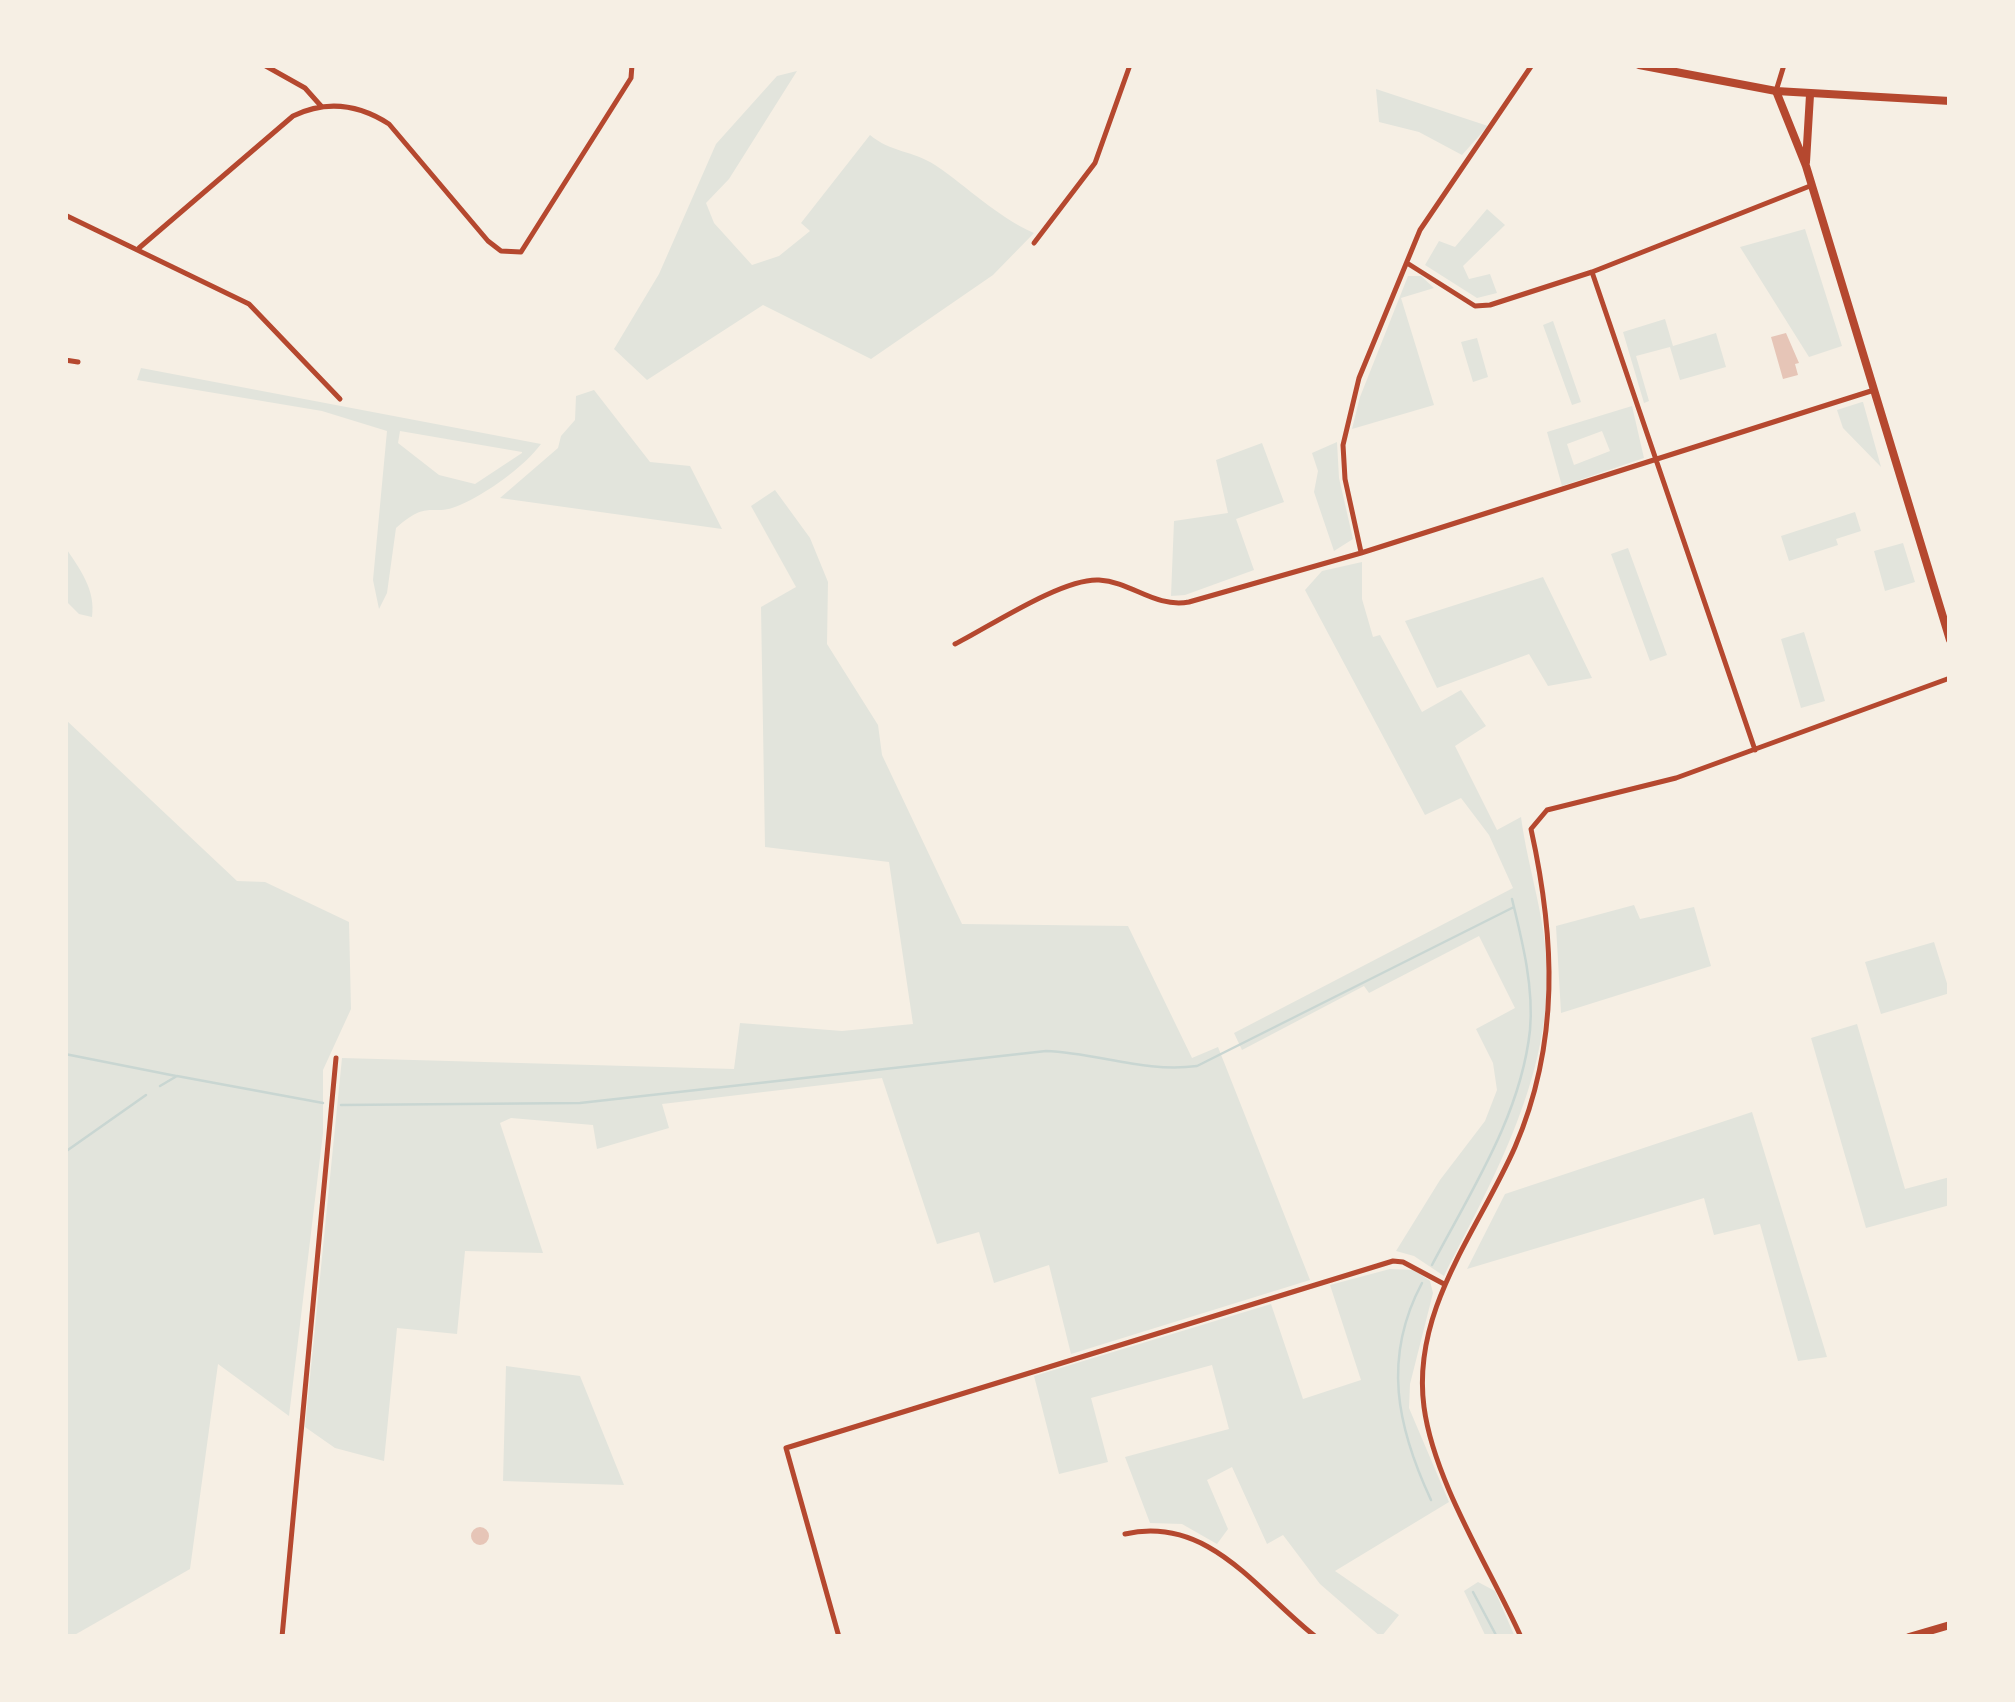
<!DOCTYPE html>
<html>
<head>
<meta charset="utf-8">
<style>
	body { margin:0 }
	#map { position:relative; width:2015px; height:1702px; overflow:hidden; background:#f6efe4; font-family:Spectral,serif }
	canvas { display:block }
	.frame { position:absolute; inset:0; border:68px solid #f6efe4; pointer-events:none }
</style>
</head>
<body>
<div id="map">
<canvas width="2015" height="1702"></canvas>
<div class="frame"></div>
</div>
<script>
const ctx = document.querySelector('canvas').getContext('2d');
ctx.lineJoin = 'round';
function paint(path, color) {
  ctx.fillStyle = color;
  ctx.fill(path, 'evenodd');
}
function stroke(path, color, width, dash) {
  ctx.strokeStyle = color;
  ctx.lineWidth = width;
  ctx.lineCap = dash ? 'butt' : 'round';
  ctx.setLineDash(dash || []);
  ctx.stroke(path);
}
const green = new Path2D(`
	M797 71 729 179 706 203 714 223 752 265 779 256 810 231 801 223 870 135C890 152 914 151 935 165 969 188 996 216 1034 233L993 275 871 359 763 305 647 380 614 349 659 274 716 144 777 76Z
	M1376 89 1488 126 1462 155 1419 132 1379 122Z
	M1487 209 1505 225 1463 266 1469 279 1490 274 1497 293 1477 298 1425 265 1439 241 1455 247Z
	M1805 229 1842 346 1809 357 1740 247Z
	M1408 276H1421L1434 288 1401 298 1434 405 1352 429 1360 397Z
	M1665 319 1673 346 1716 333 1726 367 1680 380 1670 347 1636 356 1649 401 1644 403 1623 332Z
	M1553 321 1581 402 1572 405 1543 325Z
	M1477 338 1488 377 1473 382 1461 342Z
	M141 368 541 444C524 467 486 494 460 505 431 518 430 498 396 528L387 593 379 609 373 580 387 431 322 411 137 380ZM400 431 522 452V453L475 484 439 475 398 443Z
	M594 390 650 462 690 466 722 529 500 498 558 448 561 436 575 420 576 396Z
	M1862 402H1863L1881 467 1843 428 1837 410Z
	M1632 406 1644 458 1562 486 1547 432ZM1602 431 1610 451 1574 465 1567 444Z
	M1337 442 1339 478 1353 539 1334 551 1314 492 1318 471 1312 453Z
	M1262 443 1284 502 1236 519 1254 570 1185 595 1171 596 1174 521 1228 513 1216 460Z
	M775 490 810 538 828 582 827 644 878 725 882 755 962 924 1128 926 1192 1058 1218 1047 1310 1280 1071 1354 1049 1265 994 1283 979 1232 937 1244 882 1078 662 1104 669 1128 597 1149 593 1125 511 1118 500 1123 543 1253 465 1251 457 1334 397 1328 384 1461 335 1448 305 1427 342 1058 734 1069 740 1023 842 1031 913 1024 889 862 765 847 761 607 796 587 751 506Z
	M1855 512 1861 531 1836 539 1838 545 1789 561 1781 536Z
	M1903 543 1915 582 1885 591 1874 551Z
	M65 547C80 569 96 590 92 617L79 614 65 600Z
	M1628 548 1667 655 1650 661 1611 554Z
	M1362 562V599L1373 637 1380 635 1422 712 1461 690 1486 726 1455 746 1497 830 1521 817C1528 870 1547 921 1547 976 1547 1085 1492 1181 1444 1276L1414 1256 1396 1251 1440 1180 1485 1121 1497 1090 1493 1063 1476 1029 1515 1008 1479 936 1369 993 1364 986 1242 1050 1234 1033 1513 888 1489 835 1461 798 1425 815 1305 590 1322 571Z
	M1543 577 1592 678 1548 686 1529 654 1437 688 1405 621Z
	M1804 632 1825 701 1801 708 1781 639Z
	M65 719 237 881 265 882 349 922 351 1009 323 1070V1133L289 1416 218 1364 190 1569 71 1637H65Z
	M1634 905 1640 919 1694 907 1711 966 1561 1013 1556 926Z
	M1934 942 1950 993 1881 1014 1865 962Z
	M1857 1024 1905 1189 1950 1177V1205L1866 1228 1811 1038Z
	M1752 1112 1827 1357 1798 1361 1760 1224 1714 1235 1704 1198 1467 1269 1505 1194Z
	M1390 1269 1414 1270 1430 1281 1433 1293 1410 1384 1409 1408 1449 1502 1335 1571 1399 1615 1381 1637 1320 1584 1283 1535 1267 1544 1232 1467 1207 1480 1228 1529 1217 1544 1182 1524 1150 1523 1125 1457 1229 1429 1212 1365 1091 1398 1108 1462 1059 1474 1034 1376 1271 1304 1303 1399 1361 1380 1330 1285Z
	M506 1366 580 1376 624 1485 503 1481Z
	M1478 1582 1495 1591 1515 1637H1486L1464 1591Z`);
const stream = new Path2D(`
	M65 1054 176 1076
	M160 1086 177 1076 323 1103
	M341 1105 580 1103 1046 1051C1098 1053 1145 1073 1197 1066L1514 907
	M65 1152 146 1095
	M1432 1265C1471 1191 1521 1115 1530 1030 1534 987 1522 940 1512 899
	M1422 1283C1382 1358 1397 1427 1431 1500
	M1473 1592 1497 1637`);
const building = new Path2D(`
	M1786 333 1799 363 1795 364 1798 375 1783 379 1771 337Z
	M471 1536a9 9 0 1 1 18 0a9 9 0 1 1-18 0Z`);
const minor = new Path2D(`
	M264 65 305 88 321 106
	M1776 91 1784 65
	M65 215 249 304 340 399
	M1034 243 1095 163 1130 65
	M139 248 293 116C326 100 358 104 389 124L488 241 501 251 521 252 631 78 632 65
	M1407 263 1475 306 1490 305 1592 272 1810 186
	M1592 272 1755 750
	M65 360 78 362
	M1361 552 1345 479 1343 445 1359 378 1420 230 1532 65
	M955 644C989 627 1062 578 1099 580 1132 582 1154 608 1189 602L1361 553 1871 391
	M1125 1534C1209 1515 1257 1591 1316 1637
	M282 1637 336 1058
	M839 1637 786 1448 1393 1261 1403 1262 1444 1284
	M1521 1637C1490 1568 1434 1482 1424 1407 1411 1310 1478 1231 1515 1147 1560 1042 1555 938 1531 829L1547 810 1676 778 1950 678`);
const secondary = new Path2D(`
	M1776 91 1806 166 1950 640
	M1806 162 1810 95
	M1909 1637 1950 1625`);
const primary = new Path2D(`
	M1639 65 1776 91 1950 101`);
paint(green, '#e2e4dc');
stroke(stream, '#c9d6d2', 2.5);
paint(building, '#e6c5b7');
stroke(minor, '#b5482f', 5);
stroke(secondary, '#b5482f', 8);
stroke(primary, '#b5482f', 8);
</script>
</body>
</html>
